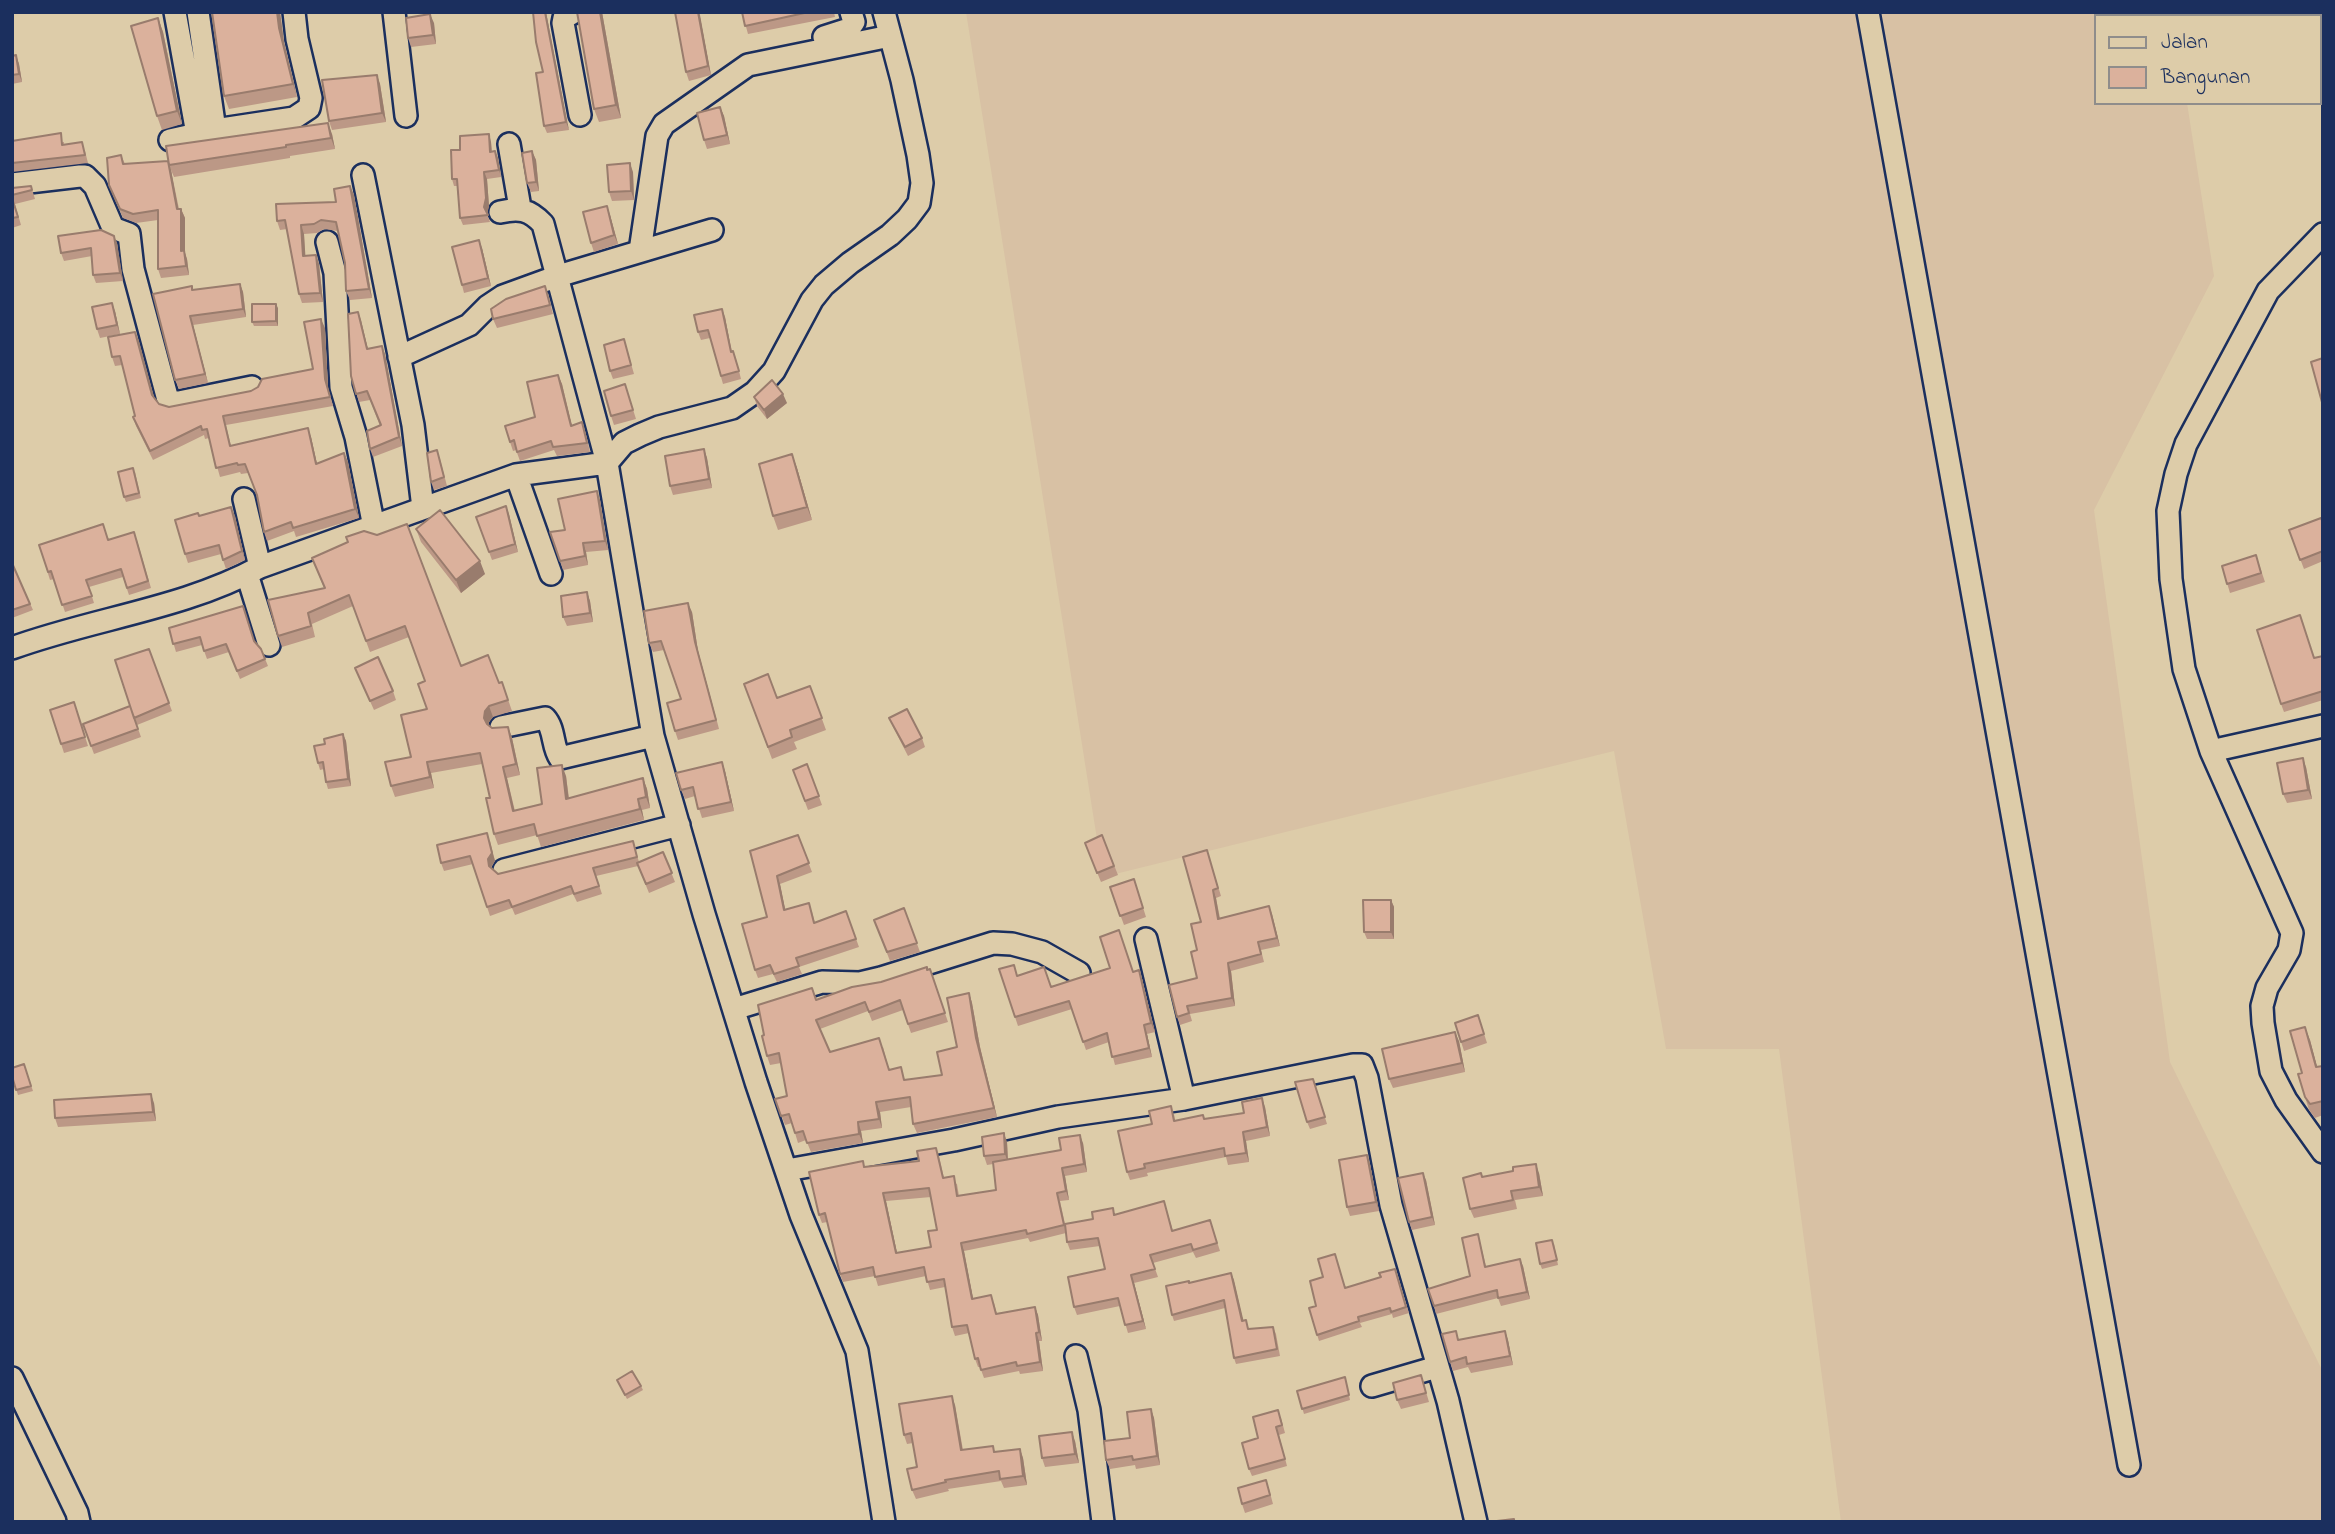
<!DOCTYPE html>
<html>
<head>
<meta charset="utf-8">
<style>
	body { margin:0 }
	#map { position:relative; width:2335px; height:1534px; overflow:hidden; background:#ddcca9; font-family:"Indie Flower",sans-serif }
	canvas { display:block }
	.frame { position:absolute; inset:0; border:14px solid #1b2f5e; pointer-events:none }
	.legend { position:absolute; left:2094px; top:14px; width:228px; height:91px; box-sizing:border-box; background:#ddcca9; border:2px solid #8f8d8b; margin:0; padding:9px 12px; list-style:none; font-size:21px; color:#1b2f5e }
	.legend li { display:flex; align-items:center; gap:14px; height:35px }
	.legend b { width:35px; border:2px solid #8f8d8b }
</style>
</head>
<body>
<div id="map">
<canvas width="2335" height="1534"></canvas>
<div class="frame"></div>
<ul class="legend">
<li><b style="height:9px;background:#ddcca9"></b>Jalan</li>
<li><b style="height:19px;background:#dbb19c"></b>Bangunan</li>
</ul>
</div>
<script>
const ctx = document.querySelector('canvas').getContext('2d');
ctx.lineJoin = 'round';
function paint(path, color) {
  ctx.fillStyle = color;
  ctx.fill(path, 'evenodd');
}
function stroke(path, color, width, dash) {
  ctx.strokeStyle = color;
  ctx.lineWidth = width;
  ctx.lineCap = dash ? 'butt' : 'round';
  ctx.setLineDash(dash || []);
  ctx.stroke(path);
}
const built = new Path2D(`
	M966 12H2173V16H2095V103H2187L2214 276 2094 510 2170 1062 2323 1372V1522H1841L1779 1049H1666L1614 751 1103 877Z`);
const minor = new Path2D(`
	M175 12 197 134
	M198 12 215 130
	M394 12 406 116
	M574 12 564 18 563 23 580 115
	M1868 12 2129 1465
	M824 37 849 29 854 22 851 12
	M170 140 215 130 294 118 309 108 311 98 297 39 294 12
	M509 144 520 208
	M363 175 413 425 423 508
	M12 184 80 176H85L95 186 113 228 129 234 133 269 168 400 171 403 179 402 252 387
	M500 212C519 208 529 209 543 224L607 463 653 736 704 914 756 1082 801 1215 857 1351 884 1522
	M2323 234 2268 291 2186 444 2176 474 2168 511 2171 579 2184 669 2211 751 2292 933 2289 950 2267 988 2262 1006 2263 1023 2271 1071 2286 1100 2323 1152
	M327 242 335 273 341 387 356 437 374 527
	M640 251 657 136 664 124 748 65 890 36
	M399 357 469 325 488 306 503 296 558 276 712 230
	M516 475 551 574
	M244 499 260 567
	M247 574 269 645
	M12 648C94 618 183 609 260 567L516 475 607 463 624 443 640 435 659 427 732 408 755 392 774 371 812 300 824 285 850 263 890 235 907 219 919 203 922 183 918 155 902 80 884 12
	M501 727 545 718C555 729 552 747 560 758L653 736
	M2211 751 2323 726
	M504 870 679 825
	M1146 939 1184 1099
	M734 1009 822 982 860 983 881 978 993 943 1012 944 1042 952 1079 973
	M787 1170 954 1140 1058 1117 1184 1099 1353 1065H1362L1367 1078 1391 1205 1448 1401 1476 1522
	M1076 1356 1089 1410 1103 1522
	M12 1378 77 1513 79 1522
	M1372 1386 1437 1367`);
const wall = new Path2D(`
	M212 12H280L284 42 297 97 229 109 224 96Z
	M533 12 569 130 547 133 544 126 543 72Z
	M577 12H602L621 118 599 122 594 109Z
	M675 12H699L711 75 689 81 686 72Z
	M742 12H834L835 17 748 34Z
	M158 18 163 32 182 124 162 130 157 116Z
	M434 23 436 44 411 47 408 38Z
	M16 55 19 64 22 82 12 84V56Z
	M377 75 380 84 386 122 332 130 329 121Z
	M720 107 724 116 730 144 707 149 704 140Z
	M12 133 13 140 64 142V145L85 151 88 163 12 172Z
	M332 134 335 149 290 156V158L174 177 169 165Z
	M491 142 492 151H495L498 158 501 177 487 179 489 206 487 214 490 222 463 225 460 218 457 186H454L452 179 460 150Z
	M532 151 536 160 539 191 531 192 527 183Z
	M121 155 125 164 171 170 179 209H181L185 218V253L187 259 189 275 161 278 158 269V220L136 223 123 218 109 185Z
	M633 172 634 200 612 201 609 192Z
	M31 186 35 199 15 204 21 225 12 228V188Z
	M350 186 354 195 372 298 350 300 346 291 345 263 338 231 324 229 317 233 304 234 305 256 316 255 319 264 323 302 302 303 299 294 287 229 280 230 277 221 336 202Z
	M610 215 618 244 594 252 591 243Z
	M114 236 117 243 123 281 96 283 93 275 92 256 64 261 61 253Z
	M482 248 491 286 464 293 462 285Z
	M240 284 243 292 246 317 193 325 208 383 179 389 175 380 192 286 193 290Z
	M548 295 553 314 497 328 493 319Z
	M278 308V326H254L252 322Z
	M115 311 120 334 100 338 97 329Z
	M358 312 368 349 385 354 402 446 373 457 370 449 380 426 370 400 359 402 351 376Z
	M725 317 732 352 733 351 736 359 741 379 723 384 710 338 701 340 698 332Z
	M325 328 328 388 333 406 226 425 231 446 311 437 317 464 344 453 348 462 359 518 296 537 294 531 267 541 264 532 257 495 248 473 241 474 240 472 220 477 209 438 205 439 204 435 153 460 136 426 133 417 135 416 122 365 115 366 112 357 135 332 154 397 159 404 169 407 251 391 313 369Z
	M624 339 634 374 613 379 610 371Z
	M558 375 562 384 572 425 585 431 590 452 557 456 554 450 520 461 516 450 513 451 510 442 535 417Z
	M625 384 636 419 614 425 611 416Z
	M754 397 787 403 767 419 757 406Z
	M704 449 707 458 712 488 673 495 670 486Z
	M792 454 797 468 812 520 778 530 773 516Z
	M440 459 447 486 434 490 431 482Z
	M135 472 141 498 126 502 124 497Z
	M600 500 608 550 586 552 588 565 563 570 550 532 565 530Z
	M506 506 518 552 492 560 476 517Z
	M199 516H235L245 560 226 569 221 554 188 563 185 554Z
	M2323 523V561L2304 569 2289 530Z
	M416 529 485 574 461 593 421 542Z
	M108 540H137L151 588 129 595 123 577 89 587 94 603 65 612 54 579 50 580 39 545Z
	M2256 555 2265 582 2230 593 2222 566Z
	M312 558 461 666 499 683 502 682 512 711 493 717 489 722 488 725 492 728 508 727 512 738 520 775 507 778 515 811 542 804 566 776 569 798 643 778 647 789 650 808 642 810 644 820 541 847 537 835 498 845 494 834 490 798 482 764 431 773 434 788 395 797 391 786 411 757 427 709 425 681 409 637 370 652 353 606 312 624 315 637 282 647 278 636 324 588Z
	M12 563 33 610 12 618Z
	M587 592 590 601 593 622 567 626 563 617Z
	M692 612 698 651 719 729 678 740 675 731 681 699 664 650 653 652 649 643Z
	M169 628 254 642 261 649 268 666 240 679 229 652 207 659 202 645 176 652Z
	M149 649 172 711 137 725 115 660Z
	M2323 656V700L2284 712 2281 704 2314 658Z
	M355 668 393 691 396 700 374 710Z
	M744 684 777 698 810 686 826 730 794 742 797 749 772 759Z
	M74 702 88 746 64 753 50 710Z
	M130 706 141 737 94 754 83 724Z
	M889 718 922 738 925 747 908 756 893 727Z
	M343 734 346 741 351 786 328 789 326 782 324 769 320 770 318 763 325 744Z
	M722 762 725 771 734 811 702 818 695 796 685 799 681 790Z
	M807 764 822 805 808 810 793 770Z
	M2306 767 2312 799 2287 803 2283 794Z
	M798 835 812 872 780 884 785 909 812 912 815 923 846 911 859 947 799 967 802 974 777 982 773 974 758 978 755 970 767 917 750 851Z
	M1102 835 1118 875 1101 882 1085 843Z
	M490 841 495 861 491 868 498 874 633 841 639 862 663 852 675 882 649 893 638 866 596 876 602 894 577 902 573 894 515 915 512 908 490 916 473 864 444 871 441 863Z
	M1207 850 1221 896 1216 898 1220 918 1269 906 1280 946 1261 950 1264 962 1231 971 1235 1006 1190 1014 1192 1021 1180 1025 1177 1017 1197 978V950L1201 922Z
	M1134 879 1146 917 1124 925 1110 887Z
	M1391 900 1394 907V939H1367L1364 932Z
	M904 908 920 952 890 961 874 920Z
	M930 969 948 1022 911 1033 903 1010 872 1021 868 1011 820 1029 830 1052 883 1047 889 1070 905 1080 942 1075 957 1047 969 993 972 1003 980 1047 997 1117 917 1133 913 1124 911 1107 880 1112 882 1128 861 1131 863 1143 811 1152 806 1140 798 1143 792 1123 785 1125 775 1099 787 1096 781 1063 770 1065 767 1056 764 1035 816 1000Z
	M999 969 1051 986 1133 972 1142 979 1155 1032 1147 1034 1152 1057 1115 1065 1109 1042 1086 1050 1072 1009 1018 1026Z
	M1478 1015 1487 1043 1464 1051 1455 1023Z
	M2310 1040 2317 1067 2323 1066V1115L2315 1118 2309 1110 2305 1097 2302 1073Z
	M1459 1041 1465 1072 1393 1088 1389 1079Z
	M24 1064 33 1091 18 1095 12 1076Z
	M1313 1079 1327 1124 1310 1129 1307 1122Z
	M154 1103 156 1121 58 1127 55 1118Z
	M1265 1107 1270 1136 1246 1141 1249 1162 1228 1165 1226 1157 1147 1173 1148 1176 1130 1180 1127 1172 1152 1124 1174 1114 1175 1120 1204 1119 1244 1113Z
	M1007 1142 1008 1159 1061 1150 1083 1143 1087 1172 1065 1176 1069 1200 1060 1201 1065 1224 1115 1215 1164 1201 1173 1231 1210 1220 1220 1251 1196 1258 1193 1252 1153 1263 1158 1277 1134 1283 1146 1329 1128 1333 1120 1306 1077 1315 1074 1307 1105 1269 1100 1246 1070 1250 1067 1242 1066 1233 1030 1242 1028 1238 964 1251 973 1299 994 1303 997 1314 1035 1307 1038 1315 1042 1341H1039L1043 1371 1020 1374 1019 1371 984 1378 980 1367H978L975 1359 969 1333 955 1336 952 1327 945 1287 930 1290 926 1276 878 1286 875 1276 843 1282 840 1274 827 1222 822 1223 819 1215 866 1167 919 1161 939 1156 944 1178 957 1184 959 1196 996 1190 993 1164 987 1165 984 1156ZM931 1197 937 1230 931 1247 897 1253 886 1201Z
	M1370 1164 1379 1211 1350 1216 1347 1207Z
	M1539 1173 1543 1196 1515 1200 1517 1209 1474 1218 1470 1209 1483 1177Z
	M1426 1180 1435 1225 1412 1230 1409 1222Z
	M1478 1234 1486 1266H1523L1530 1299 1501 1306 1498 1298 1436 1314 1434 1306 1470 1276Z
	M1554 1244 1558 1265 1542 1269 1540 1264Z
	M1395 1269 1409 1313 1393 1318 1392 1314 1360 1323 1362 1327 1319 1341 1309 1308 1316 1306 1346 1288 1381 1277Z
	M1231 1273 1243 1321 1249 1329 1273 1327 1276 1334 1280 1356 1236 1364 1234 1358 1225 1308 1174 1321 1172 1315 1189 1283Z
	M1505 1331 1508 1340 1513 1365 1471 1373 1468 1367 1453 1371 1450 1362 1459 1340Z
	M1421 1375 1429 1402 1401 1409 1397 1400Z
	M1345 1377 1350 1400 1304 1414 1297 1391Z
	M617 1380 641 1386 643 1390 627 1399Z
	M955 1405 963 1450 995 1452 1020 1449 1023 1458 1027 1485 1004 1488 1001 1481 948 1489 949 1491 916 1499 912 1490 917 1467 913 1443 907 1444 904 1435Z
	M1151 1409 1154 1418 1160 1465 1136 1469 1135 1465 1110 1469 1106 1460 1130 1438Z
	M1281 1418 1285 1433 1279 1435 1287 1466 1252 1476 1249 1469 1258 1438Z
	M1075 1441 1079 1463 1045 1467 1042 1458Z
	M1269 1489 1273 1504 1245 1513 1242 1504Z`);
const shadedWall = new Path2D(`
	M277 12H280L284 42 297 97 293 84 279 28Z
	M545 12H546L569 130 566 122Z
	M600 12H602L621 118 616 105Z
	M698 12 700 15 711 75 708 66Z
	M430 14 434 23 436 44 433 35Z
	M158 18 163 32 182 124 177 111Z
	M16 55 19 64 22 82 19 74Z
	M377 75 380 84 386 122 382 113Z
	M720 107 724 116 730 144 727 135Z
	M328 123 332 134 335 149 331 138Z
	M489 134 491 142 492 159 490 152Z
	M495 151 498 158 501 177 499 170Z
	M532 151 536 160 539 191 536 182Z
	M168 161 171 170 180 218 177 209Z
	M630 163 633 172 634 200 631 191Z
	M484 172 487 179 489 206 487 214 484 207Z
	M350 186 354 195 372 298 369 289Z
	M607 206 610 215 618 244 614 235Z
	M181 209 185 218V253L187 259 189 275 181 251Z
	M301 225 304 234 306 265 303 256Z
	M114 236 117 243 123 281 120 273Z
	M479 240 482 248 491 286 488 278Z
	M316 255 319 264 323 302 320 293Z
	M240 284 243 292 246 317 243 309Z
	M112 303 115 311 120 334 117 325Z
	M276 304 278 308V326L276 321Z
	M722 309 725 317 733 360 731 352Z
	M358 312 361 320 370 358 367 349Z
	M190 316 193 325 208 383 205 374Z
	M321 319 325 328 328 388 333 406 325 379Z
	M135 332 139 341 156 404 152 395Z
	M382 346 385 354 402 446 399 437Z
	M558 375 562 384 574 435 571 426Z
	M783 394 787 403 767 419 764 410Z
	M308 428 311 437 319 473 316 464Z
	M704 449 707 458 712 488 709 479Z
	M344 453 348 462 359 518 355 509Z
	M792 454 797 468 812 520 807 507Z
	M597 491 600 500 608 550 605 541Z
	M506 506 509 514 518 552 515 544Z
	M231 507 235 516 245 560 242 551Z
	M583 543 586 552 588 565 585 556Z
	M480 561 485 574 461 593 456 580Z
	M587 592 590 601 593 622 590 613Z
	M688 603 692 612 698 651 719 729 695 642Z
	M489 706 493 717 489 722 488 729 484 718 485 711Z
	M508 727 512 738 520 775 516 764Z
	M343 734 346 741 351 786 348 779Z
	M2303 758 2306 767 2312 799 2308 790Z
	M427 762 431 773 434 788 430 777Z
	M722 762 725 771 734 811 731 802Z
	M562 765 566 776 570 810 566 799Z
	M503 767 507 778 517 822 513 811Z
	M643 778 647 789 650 808 646 797Z
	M638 799 642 810 644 820 640 809Z
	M487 833 495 861 491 867 492 874 489 866Z
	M777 876 780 884 787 918 784 910Z
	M1213 890 1216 898 1221 927 1218 919Z
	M1391 900 1394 907V939L1391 932Z
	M1269 906 1272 914 1280 946 1277 938Z
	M1228 963 1231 971 1235 1006 1232 998Z
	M1139 970 1142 979 1155 1032 1151 1023Z
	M969 993 972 1003 980 1047 997 1117 994 1108 976 1038Z
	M1144 1025 1147 1034 1152 1057 1149 1048Z
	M2305 1027 2310 1040 2321 1081 2316 1067Z
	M1455 1032 1459 1041 1465 1072 1462 1063Z
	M151 1094 154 1103 156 1121 153 1112Z
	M1262 1098 1265 1107 1270 1136 1267 1127Z
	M876 1102 880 1112 882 1128 879 1119Z
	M858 1122 861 1131 863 1143 859 1134Z
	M1243 1132 1246 1141 1249 1162 1246 1153Z
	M1004 1133 1007 1142 1008 1163 1005 1154Z
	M1080 1135 1083 1143 1087 1172 1084 1164Z
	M1367 1155 1370 1164 1379 1211 1376 1202Z
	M1536 1164 1539 1173 1543 1196 1539 1187Z
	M1062 1168 1065 1176 1069 1200 1066 1191Z
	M1423 1173 1426 1180 1435 1225 1432 1217Z
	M883 1193 886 1201 899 1262 896 1253Z
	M961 1243 964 1251 975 1308 972 1299Z
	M1520 1259 1523 1266 1530 1299 1527 1292Z
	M1231 1273 1234 1280 1245 1327 1242 1321Z
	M1131 1275 1134 1283 1146 1329 1143 1321Z
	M1035 1307 1038 1315 1042 1341 1039 1332Z
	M1505 1331 1508 1340 1513 1365 1510 1356Z
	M1036 1333 1039 1341 1043 1371 1040 1362Z
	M952 1396 955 1405 964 1459 961 1450Z
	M1151 1409 1154 1418 1160 1465 1157 1456Z
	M1072 1432 1075 1441 1079 1463 1075 1454Z
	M1020 1449 1023 1458 1027 1485 1023 1476Z`);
const building = new Path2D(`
	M212 12H277L279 28 293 84 224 96Z
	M533 12H545L566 122 544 126 536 73 543 72 536 42Z
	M577 12H600L616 105 594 109Z
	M675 12H698L708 66 686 72Z
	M742 12H809L745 26Z
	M430 14 433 35 408 38 406 18Z
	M158 18 177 111 157 116 131 26Z
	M16 55 19 74 12 75V56Z
	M377 75 382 113 329 121 322 80Z
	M720 107 727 135 704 140 697 113Z
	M328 123 331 138 286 145V147L169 165 166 146Z
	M61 133 62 145 82 142 85 155 12 163V141Z
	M489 134 490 152 495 151 499 170 484 172 486 198 484 207 488 215 460 218 457 179H452L451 150H460V136Z
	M532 151 536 182 527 183 522 153Z
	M121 155 123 164 168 161 177 209H181V251L184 250 186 266 158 269V210L133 214 120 209 109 185 107 158Z
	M630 163 631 191 609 192 607 165Z
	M31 186 32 190 12 195V188Z
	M350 186 369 289 346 291 345 263 336 222 321 220 314 224 301 225 303 256 316 255 320 293 299 294 285 220 277 221 276 204 336 202 334 189Z
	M12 198 18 217 12 218Z
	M607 206 614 235 591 243 583 212Z
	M101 230 114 236 120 273 93 275 91 248 61 253 58 236Z
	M479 240 488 278 462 285 452 247Z
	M240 284 243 309 190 316 205 374 175 380 153 294 192 286V290Z
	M545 286 550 305 493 319 491 309 506 299Z
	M112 303 117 325 97 329 92 307Z
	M252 304H276V321L252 322Z
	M722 309 731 352 733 351 739 371 721 376 708 330 698 332 694 315Z
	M358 312 367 349 382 346 399 437 370 449 367 431 381 425 367 391 356 394 351 376 348 314Z
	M321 319 325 379 330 397 223 416 230 446 308 428 316 464 344 453 355 509 293 528 291 522 264 532 257 495 245 464 238 465 237 463 216 468 207 429 202 430 201 426 150 451 133 417 135 416 120 356 112 357 108 337 135 332 152 395 159 404 169 407 251 391 258 387 262 379 313 369 304 322Z
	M624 339 631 365 610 371 604 345Z
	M2323 358V406L2311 362Z
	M558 375 571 426 582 422 587 443 553 447 551 441 517 452 514 440 510 442 505 426 535 417 527 382Z
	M772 380 783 394 764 410 754 397Z
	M625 384 633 410 611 416 604 391Z
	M704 449 709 479 670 486 665 456Z
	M437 450 444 477 431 482 427 453Z
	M792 454 807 507 773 516 759 464Z
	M133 468 139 493 124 497 118 472Z
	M597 491 605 541 583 543 585 556 560 561 550 532 565 530 558 499Z
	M506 506 515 544 489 552 476 517Z
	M231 507 242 551 223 560 219 545 185 554 175 520 198 513 199 516Z
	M440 510 480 561 456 580 416 529Z
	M2321 518 2323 523V551L2300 560 2289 530Z
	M103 524 108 540 134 532 148 581 127 588 121 569 86 580 92 596 62 605 51 571 48 572 39 545Z
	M407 524 461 666 488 655 499 683 502 682 508 700 489 706 485 711 484 718 487 724 492 728 508 727 516 764 503 767 513 811 542 804 537 768 562 765 566 799 643 778 646 797 638 799 640 809 537 836 534 824 494 834 486 798H490L480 753 427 762 430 777 391 786 385 762 411 757 401 715 427 709 418 684 425 681 405 626 366 641 349 595 308 613 311 626 278 636 268 600 325 588 312 558 348 542 346 537 364 531 377 535Z
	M2256 555 2261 573 2227 584 2222 566Z
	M12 563 30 604 12 610Z
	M587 592 590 613 563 617 561 596Z
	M688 603 695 642 716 720 675 731 667 703 681 699 661 641 649 643 644 611Z
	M243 606 254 641 261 649 265 659 237 671 226 644 204 651 200 637 173 644 169 628Z
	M2300 615 2314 658 2323 656V691L2281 704 2257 630Z
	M149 649 169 703 134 718 115 660Z
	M378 657 393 691 370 701 355 668Z
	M768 674 777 698 810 686 822 718 790 730 792 737 768 747 744 684Z
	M74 702 85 737 61 744 50 710Z
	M130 706 138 729 91 746 83 724Z
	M907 709 922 738 905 747 889 718Z
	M343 734 348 779 326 782 323 762 318 763 314 746 325 744 324 739Z
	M2303 758 2308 790 2283 794 2277 763Z
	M722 762 731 802 698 809 693 787 681 790 676 773Z
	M807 764 819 796 805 801 793 770Z
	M487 833 492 853 488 859 489 866 498 874 633 841 637 857 593 868 599 886 574 894 571 886 512 907 509 900 487 907 470 856 441 863 437 845Z
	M798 835 809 863 777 876 784 910 809 903 814 923 846 911 856 939 796 958 799 966 774 974 770 965 755 970 742 924 767 917 750 851Z
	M1102 835 1114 866 1097 873 1085 843Z
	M1207 850 1218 888 1213 890 1218 919 1269 906 1277 938 1258 942 1261 954 1228 963 1232 998 1187 1006 1189 1013 1177 1017 1169 985 1197 978 1191 952 1197 950 1191 924 1201 922 1183 857Z
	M663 852 672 873 646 884 637 863Z
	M1134 879 1143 908 1120 916 1110 887Z
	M1363 900H1391V932H1364Z
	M904 908 917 943 887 952 874 920Z
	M1119 930 1133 972 1139 970 1151 1023 1144 1025 1149 1048 1112 1057 1107 1033 1083 1042 1069 1001 1015 1017 999 969 1014 965 1017 976 1044 967 1051 987 1110 968 1100 937Z
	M927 967V970L930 969 945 1013 908 1024 900 1000 869 1012 865 1002 816 1020 830 1052 879 1038 889 1070 901 1067 904 1080 942 1075 937 1052 957 1047 947 998 969 993 976 1038 994 1108 913 1124 910 1097 876 1102 879 1119 858 1122 859 1134 807 1143 803 1131 795 1133 789 1114 781 1116 775 1099 787 1096 779 1053 767 1056 762 1036 764 1035 758 1005 812 988 816 1000 852 987 881 982Z
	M1478 1015 1484 1034 1461 1042 1455 1023Z
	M2305 1027 2316 1067 2323 1066V1101L2310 1104 2305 1097 2298 1074 2302 1073 2290 1031Z
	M1455 1032 1462 1063 1389 1079 1382 1049Z
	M24 1064 31 1086 16 1090 12 1076V1068Z
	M1313 1079 1325 1117 1307 1122 1295 1082Z
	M151 1094 153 1112 55 1118 54 1100Z
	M1262 1098 1267 1127 1243 1132 1246 1153 1225 1156 1224 1148 1144 1164 1145 1168 1127 1172 1118 1131 1152 1124 1149 1111 1171 1106 1174 1121 1203 1115 1204 1119 1244 1113 1242 1102Z
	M1004 1133 1005 1154 984 1156 982 1137Z
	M1080 1135 1084 1164 1062 1168 1066 1191 1057 1193 1064 1225 1027 1234 1026 1230 961 1243 972 1299 991 1295 996 1314 1035 1307 1039 1332 1036 1333 1040 1362 1017 1366 1016 1362 981 1370 978 1358 975 1359 967 1325 952 1327 944 1279 927 1282 924 1267 875 1277 873 1267 840 1274 825 1213 819 1215 809 1172 863 1161 864 1167 919 1161 917 1151 936 1148 943 1178 954 1176 957 1196 996 1190 993 1162 1061 1150 1059 1138ZM929 1188 937 1230 928 1231 931 1247 896 1253 883 1193Z
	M1367 1155 1376 1202 1347 1207 1339 1160Z
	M1536 1164 1539 1187 1511 1191 1513 1200 1470 1209 1463 1178 1481 1173 1482 1177 1513 1171V1167Z
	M1423 1173 1432 1217 1409 1222 1398 1178Z
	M1164 1201 1172 1231 1210 1220 1217 1243 1193 1250 1191 1244 1150 1255 1155 1269 1131 1275 1143 1321 1125 1325 1118 1298 1074 1307 1068 1277 1105 1269 1098 1238 1067 1242 1065 1224 1093 1219 1092 1212 1113 1208 1114 1215Z
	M1478 1234 1485 1267 1520 1259 1527 1292 1498 1298 1497 1290 1434 1306 1428 1289 1470 1276 1462 1238Z
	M1552 1240 1557 1260 1540 1264 1536 1243Z
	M1335 1254 1345 1288 1381 1277 1379 1273 1395 1269 1406 1307 1391 1312 1390 1308 1358 1317 1359 1321 1317 1335 1309 1308 1316 1306 1310 1281 1323 1277 1318 1259Z
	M1231 1273 1242 1321 1246 1320 1248 1329 1273 1327 1277 1349 1234 1358 1224 1300 1172 1315 1166 1286 1189 1281V1283Z
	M1456 1331 1458 1340 1505 1331 1510 1356 1467 1364 1466 1357 1450 1362 1442 1334Z
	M632 1371 641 1386 625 1395 617 1380Z
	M1421 1375 1426 1393 1397 1400 1393 1383Z
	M1345 1377 1349 1395 1302 1409 1297 1391Z
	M952 1396 961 1450 993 1446 994 1452 1020 1449 1023 1476 1000 1479 999 1471 945 1480 946 1482 912 1490 907 1469 917 1467 911 1433 904 1435 899 1404Z
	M1151 1409 1157 1456 1133 1460 1132 1456 1106 1460 1104 1441 1130 1438 1127 1412Z
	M1278 1410 1282 1425 1276 1427 1285 1459 1249 1469 1242 1443 1258 1438 1253 1417Z
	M1072 1432 1075 1454 1042 1458 1039 1436Z
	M1266 1480 1270 1495 1242 1504 1238 1488Z
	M1514 1519V1522H1488Z`);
paint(built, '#d8c1a4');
stroke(minor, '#1b2f5e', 26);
stroke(minor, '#ddcca9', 21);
paint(wall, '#bc9886');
paint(shadedWall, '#997c6d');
paint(building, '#dbb19c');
stroke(building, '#997c6d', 2);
</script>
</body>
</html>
